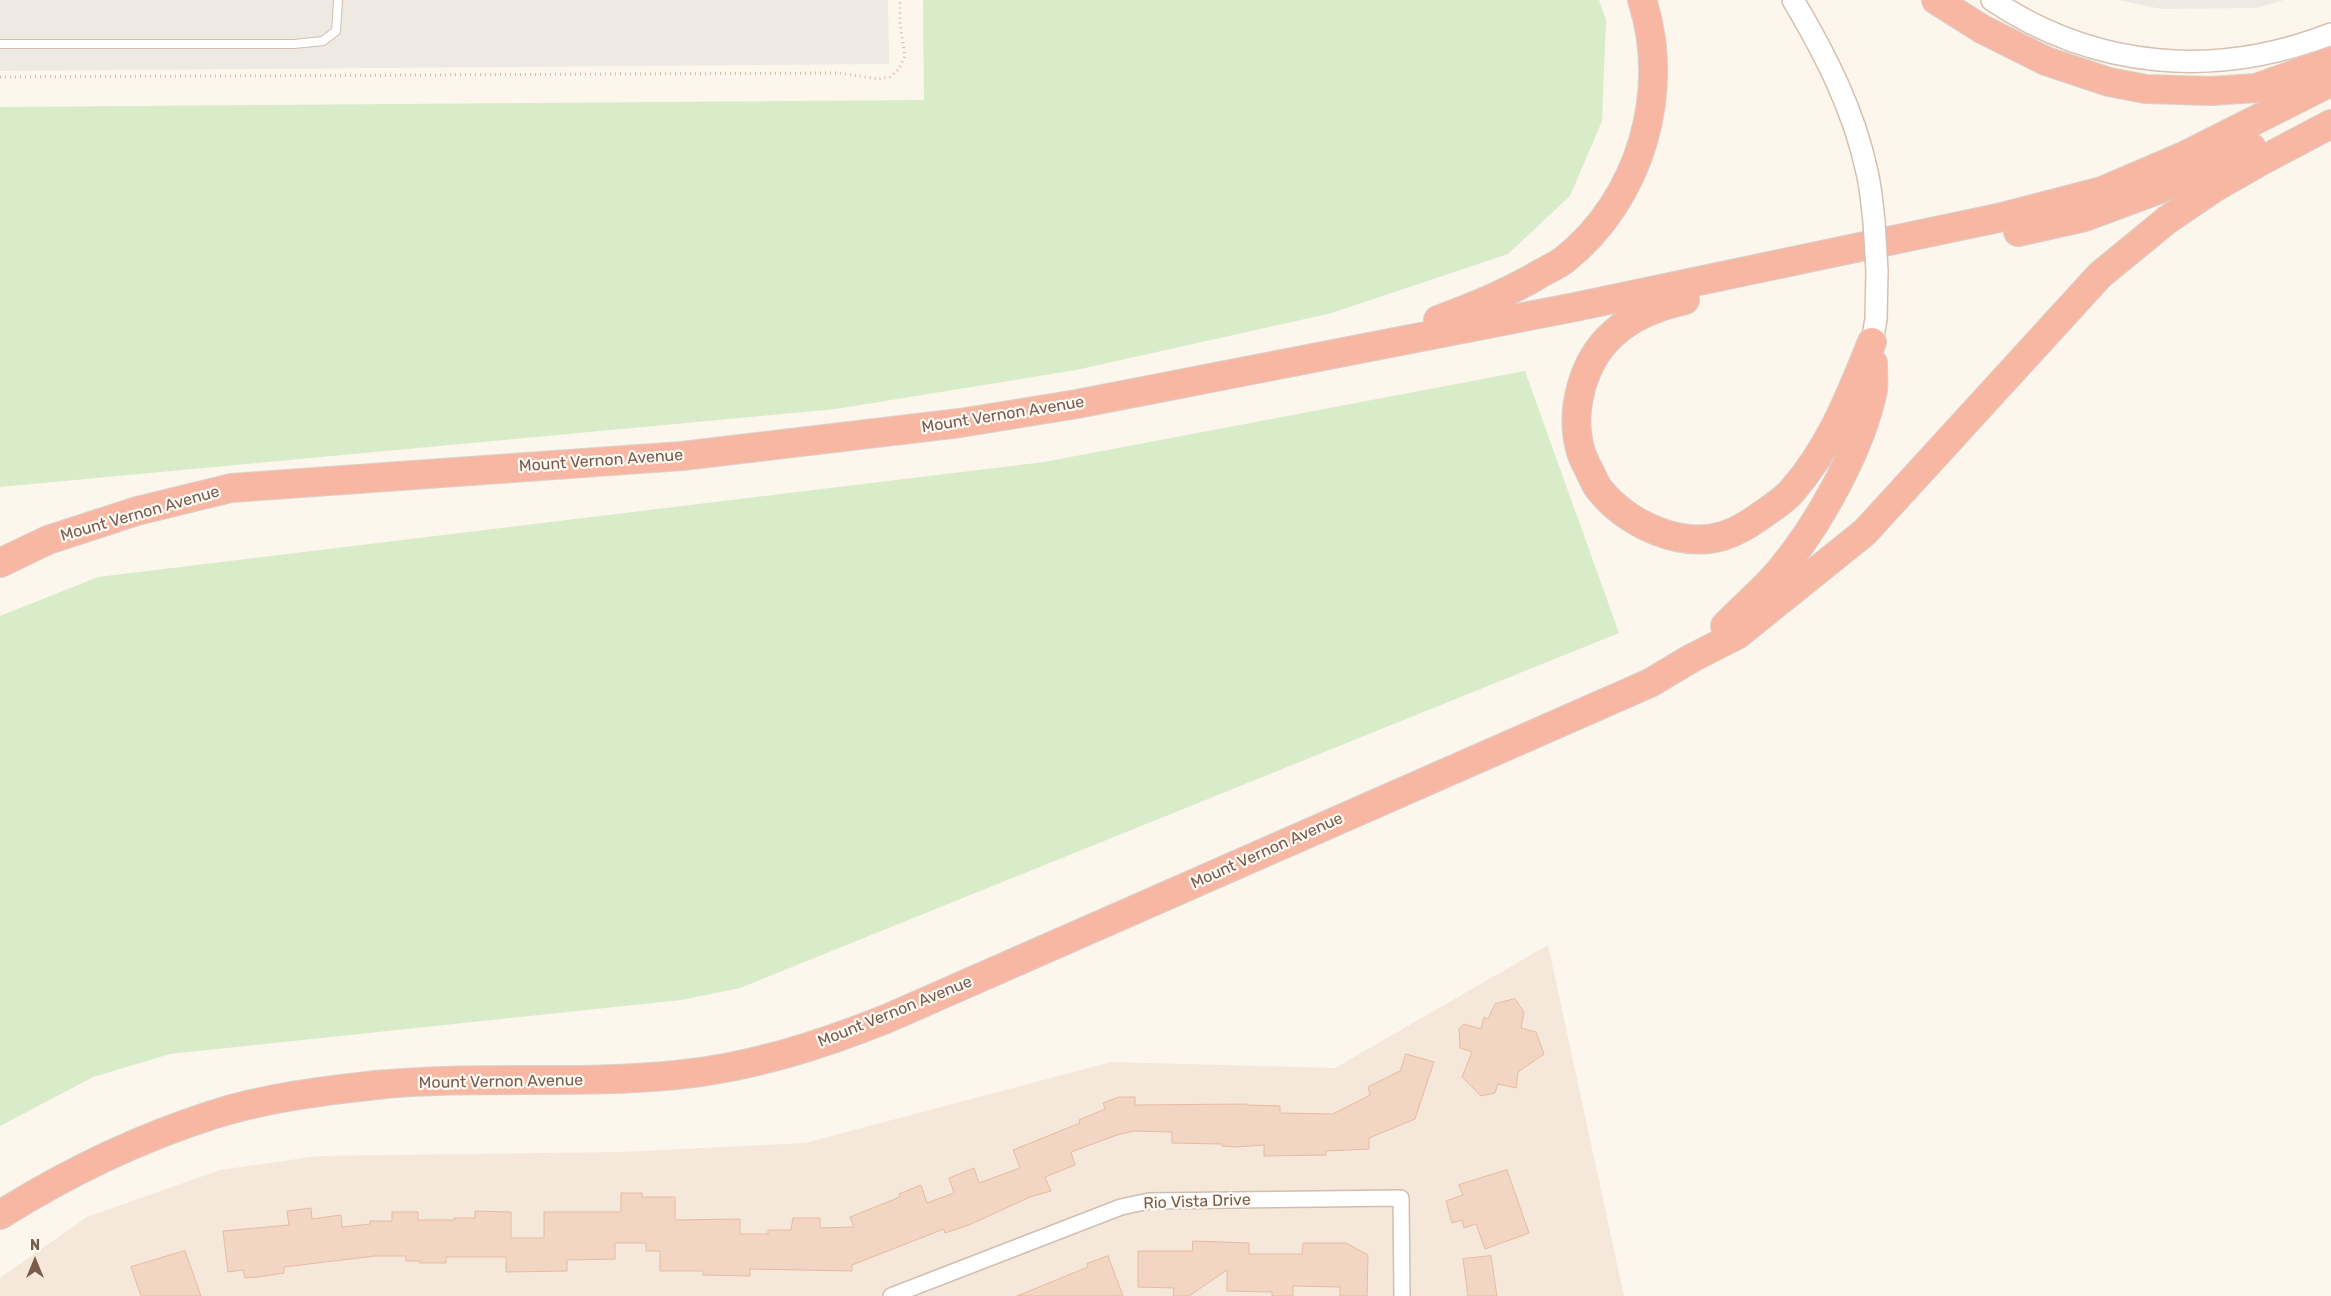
<!DOCTYPE html>
<html>
<head>
<meta charset="utf-8">
<style>
	body { margin:0 }
	#map { position:relative; width:2331px; height:1296px; overflow:hidden; background:#fdf6ec; font-family:Rubik,sans-serif }
	canvas { display:block }
	.north { position:absolute; left:10px; top:1236px; width:50px; height:50px; -webkit-text-stroke:4px #fffaf3; paint-order:stroke; rotate:0deg; font-size:14px; font-weight:700; line-height:20px; text-align:center; color:#7a5c4d }
	.north::after { content:''; display:block; margin:auto; width:18px; height:22px; background:#7a5c4d; clip-path:polygon(50% 0,100% 100%,50% 72%,0 100%) }
</style>
</head>
<body>
<div id="map">
<canvas width="2331" height="1296"></canvas>
<div class="north">N</div>
</div>
<script>
const ctx = document.querySelector('canvas').getContext('2d');
ctx.lineJoin = 'round';
function paint(path, color) {
  ctx.fillStyle = color;
  ctx.fill(path, 'evenodd');
}
function stroke(path, color, width, dash) {
  ctx.strokeStyle = color;
  ctx.lineWidth = width;
  ctx.lineCap = dash ? 'butt' : 'round';
  ctx.setLineDash(dash || []);
  ctx.stroke(path);
}
function label(font, color, halo, rows, align = 'center') {
  ctx.font = font + ' Rubik,sans-serif';
  ctx.lineWidth = 4.5;
  ctx.setLineDash([]);
  ctx.textBaseline = 'middle';
  ctx.strokeStyle = halo;
  ctx.fillStyle = color;
  for (const [text, x, y, turn = 0] of rows) {
    ctx.save();
    ctx.translate(x, y);
    ctx.rotate((+turn || 0) * Math.PI / 180);
    ctx.textAlign = isNaN(turn) ? turn : align;
    if (halo) ctx.strokeText(text, 0, 0);
    ctx.fillText(text, 0, 0);
    ctx.restore();
  }
}
const residential = new Path2D(`
	M1548 945 1624 1296H0V1278L87 1217 220 1170 318 1156 621 1152 805 1143 1111 1062 1335 1068Z`);
const industrial = new Path2D(`
	M0 0H888L889 64 0 71Z
	M2118 0H2284L2256 8 2161 9Z`);
const green = new Path2D(`
	M923 0H1599L1606 20 1602 121 1570 196 1508 254 1332 313 1076 370 836 409 0 487V107L924 100Z
	M1525 371 1619 633 740 988 681 1000 170 1054 93 1077 0 1126V616L98 577 1044 462Z`);
const building = new Path2D(`
	M1515 999 1524 1012 1521 1028 1536 1032 1544 1054 1518 1072 1516 1088 1498 1084 1495 1093 1481 1096 1462 1077 1472 1052 1460 1048 1459 1029 1464 1024 1481 1029 1484 1017 1488 1019 1495 1004Z
	M1406 1054 1434 1062 1415 1119 1369 1138V1149L1326 1151V1155L1264 1156V1145L1235 1147 1222 1146V1144L1172 1143V1132L1134 1131 1117 1135 1071 1152 1075 1165 1045 1177 1051 1191 1030 1197 969 1225 945 1233 944 1229 852 1265V1271L750 1269V1276L703 1275V1271H660V1251H646V1243H615V1259L567 1260V1271L506 1272V1257H446V1263H420V1261H406V1256H375L284 1267V1273L258 1277 245 1278 243 1270 228 1272 223 1231 289 1225 287 1211 311 1208 312 1219 341 1215 342 1227 370 1224V1221H392V1212H418V1220H454V1218H475V1211L511 1212V1238H544V1212H621V1193H642V1197H675V1220L740 1219V1234H768V1230H791L793 1218H820V1228L854 1227 850 1217 900 1197 899 1194 921 1185 927 1203 954 1193 949 1178 974 1168 979 1183 1020 1168 1013 1150 1080 1123 1079 1120 1105 1109 1103 1103 1119 1097H1135V1105L1247 1104V1105L1280 1106V1113L1333 1114 1370 1095 1368 1087 1400 1071Z
	M1507 1170 1529 1233 1485 1249 1476 1224 1464 1228 1462 1220 1452 1223 1446 1201 1463 1195 1459 1185Z
	M1193 1241 1249 1243V1254H1302L1303 1243H1346L1368 1255 1367 1296H1340V1287L1293 1286V1296H1272V1292L1227 1291V1270L1189 1296H1173L1174 1288 1138 1287V1251H1192Z
	M185 1251 201 1296H141L131 1267Z
	M1108 1256 1123 1296H1017L1088 1267 1087 1264Z
	M1491 1256 1497 1296H1468L1463 1259Z`);
const path = new Path2D(`
	M0 77 839 73 878 79 890 77 899 69 905 56 900 25V0`);
const lane = new Path2D(`
	M0 44H294L323 41 336 31 338 0`);
const street = new Path2D(`
	M891 1296 1121 1207 1149 1201 1401 1198 1402 1296`);
const secondary = new Path2D(`
	M1793 0C1825 54 1854 110 1867 172 1871 188 1872 205 1874 221
	M1992 0C2095 69 2216 79 2331 34
	M1872 342 1876 319 1877 271`);
const highway = new Path2D(`
	M1936 0 1982 29 2046 61 2109 82 2146 89 2211 91 2256 88 2331 61
	M2018 232 2085 217 2155 191 2252 148
	M1685 300C1658 306 1634 315 1614 333 1582 361 1569 412 1581 452 1583 459 1587 466 1590 472 1593 478 1595 484 1599 489 1626 523 1679 549 1723 536 1739 531 1752 522 1766 512 1775 506 1785 499 1792 491 1831 446 1850 396 1872 342
	M1438 320C1472 307 1506 294 1538 275 1546 270 1556 266 1564 260 1640 200 1672 92 1642 0
	M0 563 48 540 137 511 231 488 682 456 960 423 1077 404 1575 307 1998 218 2102 191 2186 155 2331 82
	M1725 626C1742 608 1763 591 1779 572 1818 526 1861 449 1873 390 1874 382 1873 372 1873 363
	M0 1215C67 1173 137 1139 212 1115 264 1098 322 1091 376 1085 476 1075 577 1085 676 1075 749 1068 818 1046 886 1019L1650 683 1692 658 1737 635 1865 532 2100 275 2167 220 2214 188 2261 161 2331 124`);
const secondaryBridge = new Path2D(`
	M1874 221 1877 271`);
const streetNames = [
	["Mount Vernon Avenue",1003,415,-9],
	["Mount Vernon Avenue",601,461,-4],
	["Mount Vernon Avenue",140,514,-16],
	["Mount Vernon Avenue",1267,851,-24],
	["Mount Vernon Avenue",895,1012,-22],
	["Mount Vernon Avenue",501,1082,-1],
	["Rio Vista Drive",1197,1202,-2]
];
paint(residential, '#f5e8da');
paint(industrial, '#efe9e4');
paint(green, '#d8ecc9');
paint(building, '#f3d5c3');
stroke(building, '#e6bba3', 1);
stroke(lane, '#d1beb0', 10);
stroke(street, '#d1beb0', 18);
stroke(secondary, '#d6c0b0', 24);
stroke(highway, '#dad1cd', 30);
stroke(path, '#d9b8a5', 3, [1, 4]);
stroke(lane, '#fff', 8);
stroke(street, '#fff', 15);
stroke(secondary, '#fff', 21);
stroke(highway, '#f7b7a3', 28);
stroke(secondaryBridge, '#d6c0b0', 24, []);
stroke(secondaryBridge, '#fff', 21);
label('16px', '#7a5c4d', '#fffaf3', streetNames);
</script>
</body>
</html>
